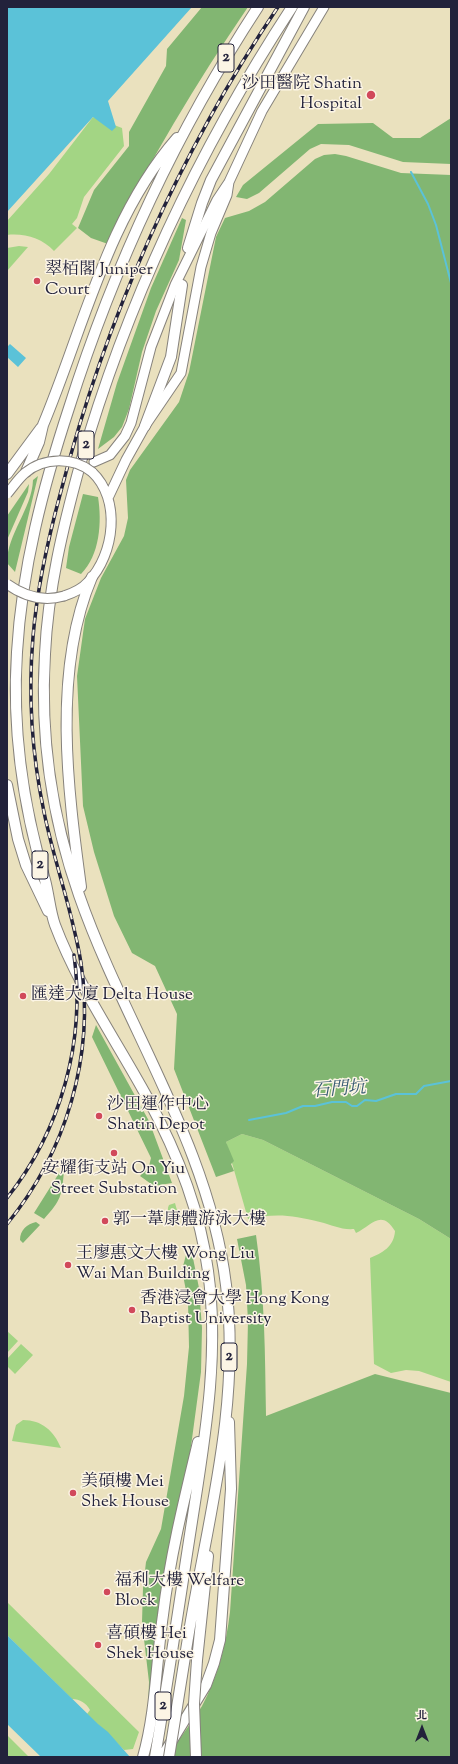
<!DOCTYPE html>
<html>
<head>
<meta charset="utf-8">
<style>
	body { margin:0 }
	#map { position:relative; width:458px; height:1764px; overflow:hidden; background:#eae1be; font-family:"Sorts Mill Goudy","Noto Serif TC",serif }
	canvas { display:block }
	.frame { position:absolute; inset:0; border:8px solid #22223b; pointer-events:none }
	.north { position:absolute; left:402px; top:1708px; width:40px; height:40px; -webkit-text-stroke:3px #fcf5e5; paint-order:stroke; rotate:0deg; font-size:11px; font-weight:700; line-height:16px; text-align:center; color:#22223b }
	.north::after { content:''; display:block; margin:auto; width:14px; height:18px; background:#22223b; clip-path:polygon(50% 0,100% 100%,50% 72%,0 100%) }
</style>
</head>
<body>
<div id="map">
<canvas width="458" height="1764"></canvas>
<div class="frame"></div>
<div class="north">北</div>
</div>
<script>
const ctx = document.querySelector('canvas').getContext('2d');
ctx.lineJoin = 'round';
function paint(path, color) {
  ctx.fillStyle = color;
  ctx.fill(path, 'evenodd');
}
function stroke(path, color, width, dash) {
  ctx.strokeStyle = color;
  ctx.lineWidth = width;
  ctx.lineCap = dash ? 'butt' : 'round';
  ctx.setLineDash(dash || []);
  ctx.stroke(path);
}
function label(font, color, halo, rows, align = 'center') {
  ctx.font = font + ' "Sorts Mill Goudy","Noto Serif TC",serif';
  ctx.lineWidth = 3;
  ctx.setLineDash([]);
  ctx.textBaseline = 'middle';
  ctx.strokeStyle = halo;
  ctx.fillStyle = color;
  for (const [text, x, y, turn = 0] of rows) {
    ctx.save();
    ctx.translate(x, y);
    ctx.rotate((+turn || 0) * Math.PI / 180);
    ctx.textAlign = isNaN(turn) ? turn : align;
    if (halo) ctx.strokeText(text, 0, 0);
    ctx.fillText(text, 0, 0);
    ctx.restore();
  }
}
const green = new Path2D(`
	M93 117 122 128 124 146 84 197 77 218 72 224 77 228 54 251C42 238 24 233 7 235V221L49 174Z
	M19 246 28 247 7 271V248Z
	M242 1134 263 1140 419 1219 451 1239V1382L419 1371 406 1370 391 1373 374 1364 370 1258C382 1253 394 1247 395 1231 381 1208 371 1226 356 1233L354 1229C341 1230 332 1225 320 1222 292 1215 276 1213 248 1219L226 1142Z
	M175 1203 180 1221H178C173 1217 165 1212 169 1205Z
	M7 1331 18 1341 7 1353Z
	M21 1344 33 1355 15 1374 7 1366V1359Z
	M23 1420C42 1420 54 1431 61 1448L12 1441 16 1425Z
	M7 1602 139 1732 133 1749 124 1750 87 1714 90 1710C86 1703 80 1699 72 1699L7 1635Z
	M7 1735 29 1757H7Z`);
const forest = new Path2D(`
	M202 7H248C196 83 149 162 108 244L91 238 78 228 94 190 129 146V132L166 66 167 49Z
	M451 118V164L403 162 349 145 321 144 310 149 259 193 247 199 236 197 243 185 318 124 373 123 393 138H420Z
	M335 154 346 156 401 173 451 175V1239L419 1219 263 1140 242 1134 226 1142 234 1161 231 1164 234 1171 216 1177 174 1069 177 1014 155 966 132 953 114 916 94 852 83 806 77 676 85 619 101 578 124 536 128 518 126 480 130 470 179 402 189 372 216 237 225 218 249 211 265 202 315 159 324 155Z
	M182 218 186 220 179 260 156 311 142 352 129 409 122 427 114 437 98 449 117 383 151 288Z
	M38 476 15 572 7 563C7 534 32 509 33 480Z
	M29 484 28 492 7 540V516Z
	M83 494 98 497C102 522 100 555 81 574L66 568 69 547Z
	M96 1025 149 1121 172 1183 154 1186 140 1176 149 1166 151 1158 92 1037Z
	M61 1170H64C62 1196 61 1200 44 1219L34 1213Z
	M36 1222 40 1225 23 1243 20 1240C20 1230 27 1224 36 1222Z
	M256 1235C265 1297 265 1354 266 1416L375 1374 451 1393V1757H168C178 1739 192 1723 202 1706 218 1676 226 1645 230 1612L247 1364 248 1321 246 1285 237 1239Z
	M192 1253 199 1288 202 1328 201 1372 189 1461 160 1597 148 1710 149 1682 142 1622 143 1588 146 1562 161 1529 184 1396 189 1347 188 1301 182 1270 186 1255Z`);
const water = new Path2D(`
	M7 7H192L108 101 116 127 112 131 93 117 7 212Z
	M10 344 26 358 18 367 7 357V347Z
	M7 1635 98 1724 108 1732 130 1757H41L7 1724Z`);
const stream = new Path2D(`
	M411 172 428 204 436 225 451 283
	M249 1120 286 1113 303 1106H315L332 1102H346L352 1106H357L365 1100 376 1101 396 1094H416L424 1086 451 1081`);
const major = new Path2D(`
	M94 462 110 455 125 436 131 423 151 347 175 285 217 200 229 182 262 111 324 7
	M109 496 126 460 145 426 181 373 201 267 211 233 227 195 229 182
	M64 596C73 593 82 589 88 582 115 554 121 499 92 472`);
const highway = new Path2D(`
	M188 248 202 203 211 180 304 7
	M145 426 171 357 182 285
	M26 472 39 442 43 425C83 330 107 218 177 138
	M7 474 41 428
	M7 785 18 839 26 865 48 911
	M81 887C68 790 52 671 92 577
	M185 1657C203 1535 242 1411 226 1285 209 1144 125 1027 79 895 52 818 40 735 45 654 48 589 63 527 80 465 127 302 199 149 292 7
	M197 1660 208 1556
	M143 1757C156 1711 156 1663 163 1615 170 1557 184 1500 198 1442
	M155 1757C168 1681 179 1605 191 1528 204 1443 220 1357 208 1271 200 1210 176 1150 147 1097 116 1040 78 986 55 925 50 911 49 895 45 880 23 806 12 729 17 652 22 568 43 487 69 408 114 266 177 131 258 7
	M162 1757 206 1685 214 1663 220 1640 231 1489 229 1422`);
const rail = new Path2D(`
	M7 1198C61 1130 86 1041 74 955
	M7 1224C66 1152 95 1056 81 963 73 912 54 862 44 812 32 755 28 695 33 637 37 587 48 539 61 491 105 320 179 153 278 7`);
const majorBridge = new Path2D(`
	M7 494C13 487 18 479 25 473 44 457 73 457 92 472
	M7 584C25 597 43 602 64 596`);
const highwayBridge = new Path2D(`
	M169 1757 185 1657
	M196 1757 194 1704 197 1660`);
const markers = [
	[371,95,5,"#d1495b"],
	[37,281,4,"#d1495b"],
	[23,996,4,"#d1495b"],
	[99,1116,4,"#d1495b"],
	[114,1153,4,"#d1495b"],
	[105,1221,4,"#d1495b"],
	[68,1265,4,"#d1495b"],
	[132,1310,4,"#d1495b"],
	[73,1493,4,"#d1495b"],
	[107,1592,4,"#d1495b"],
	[98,1645,4,"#d1495b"]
];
const shields = [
	[226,58,16],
	[86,445,16],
	[40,865,16],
	[229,1357,16],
	[163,1706,16]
];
const shieldNames = [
	["2",226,58],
	["2",86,445],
	["2",40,865],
	["2",229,1357],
	["2",163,1706]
];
const poiNames = [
	["沙田醫院 Shatin",362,85,"right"],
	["Hospital",362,105,"right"],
	["翠栢閣 Juniper",45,271],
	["Court",45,291],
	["匯達大廈 Delta House",31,996],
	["沙田運作中心",107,1106],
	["Shatin Depot",107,1126],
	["安耀街支站 On Yiu",114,1170,"center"],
	["Street Substation",114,1190,"center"],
	["郭一葦康體游泳大樓",113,1221],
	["王廖惠文大樓 Wong Liu",76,1255],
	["Wai Man Building",76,1275],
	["香港浸會大學 Hong Kong",140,1300],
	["Baptist University",140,1320],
	["美碩樓 Mei",81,1483],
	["Shek House",81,1503],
	["福利大樓 Welfare",115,1582],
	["Block",115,1602],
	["喜碩樓 Hei",106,1635],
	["Shek House",106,1655]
];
const waterNames = [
	["石門坑",339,1091,-4]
];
paint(green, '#a3d584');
paint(forest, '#82b672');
paint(water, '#5bc2d8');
stroke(stream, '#5bc2d8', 2);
stroke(major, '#86827c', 11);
stroke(highway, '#86827c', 12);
stroke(major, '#fff', 9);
stroke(highway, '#fff', 10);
stroke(rail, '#22223b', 3.5);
stroke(rail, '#fcf5e5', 2, [6]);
stroke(majorBridge, '#86827c', 11, []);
stroke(highwayBridge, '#86827c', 12, []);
stroke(majorBridge, '#fff', 9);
stroke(highwayBridge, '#fff', 10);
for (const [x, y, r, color] of markers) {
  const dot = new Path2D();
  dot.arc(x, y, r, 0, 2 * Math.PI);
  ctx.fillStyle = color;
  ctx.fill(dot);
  stroke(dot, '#fcf5e5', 1.5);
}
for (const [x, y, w] of shields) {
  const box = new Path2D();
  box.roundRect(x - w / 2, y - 14, w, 28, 3);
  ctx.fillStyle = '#fcf5e5';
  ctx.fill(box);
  stroke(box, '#22223b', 1);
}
label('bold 16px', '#22223b', null, shieldNames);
label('17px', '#22223b', '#fcf5e5', poiNames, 'left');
label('italic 18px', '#365a72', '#fcf5e5', waterNames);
</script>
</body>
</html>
